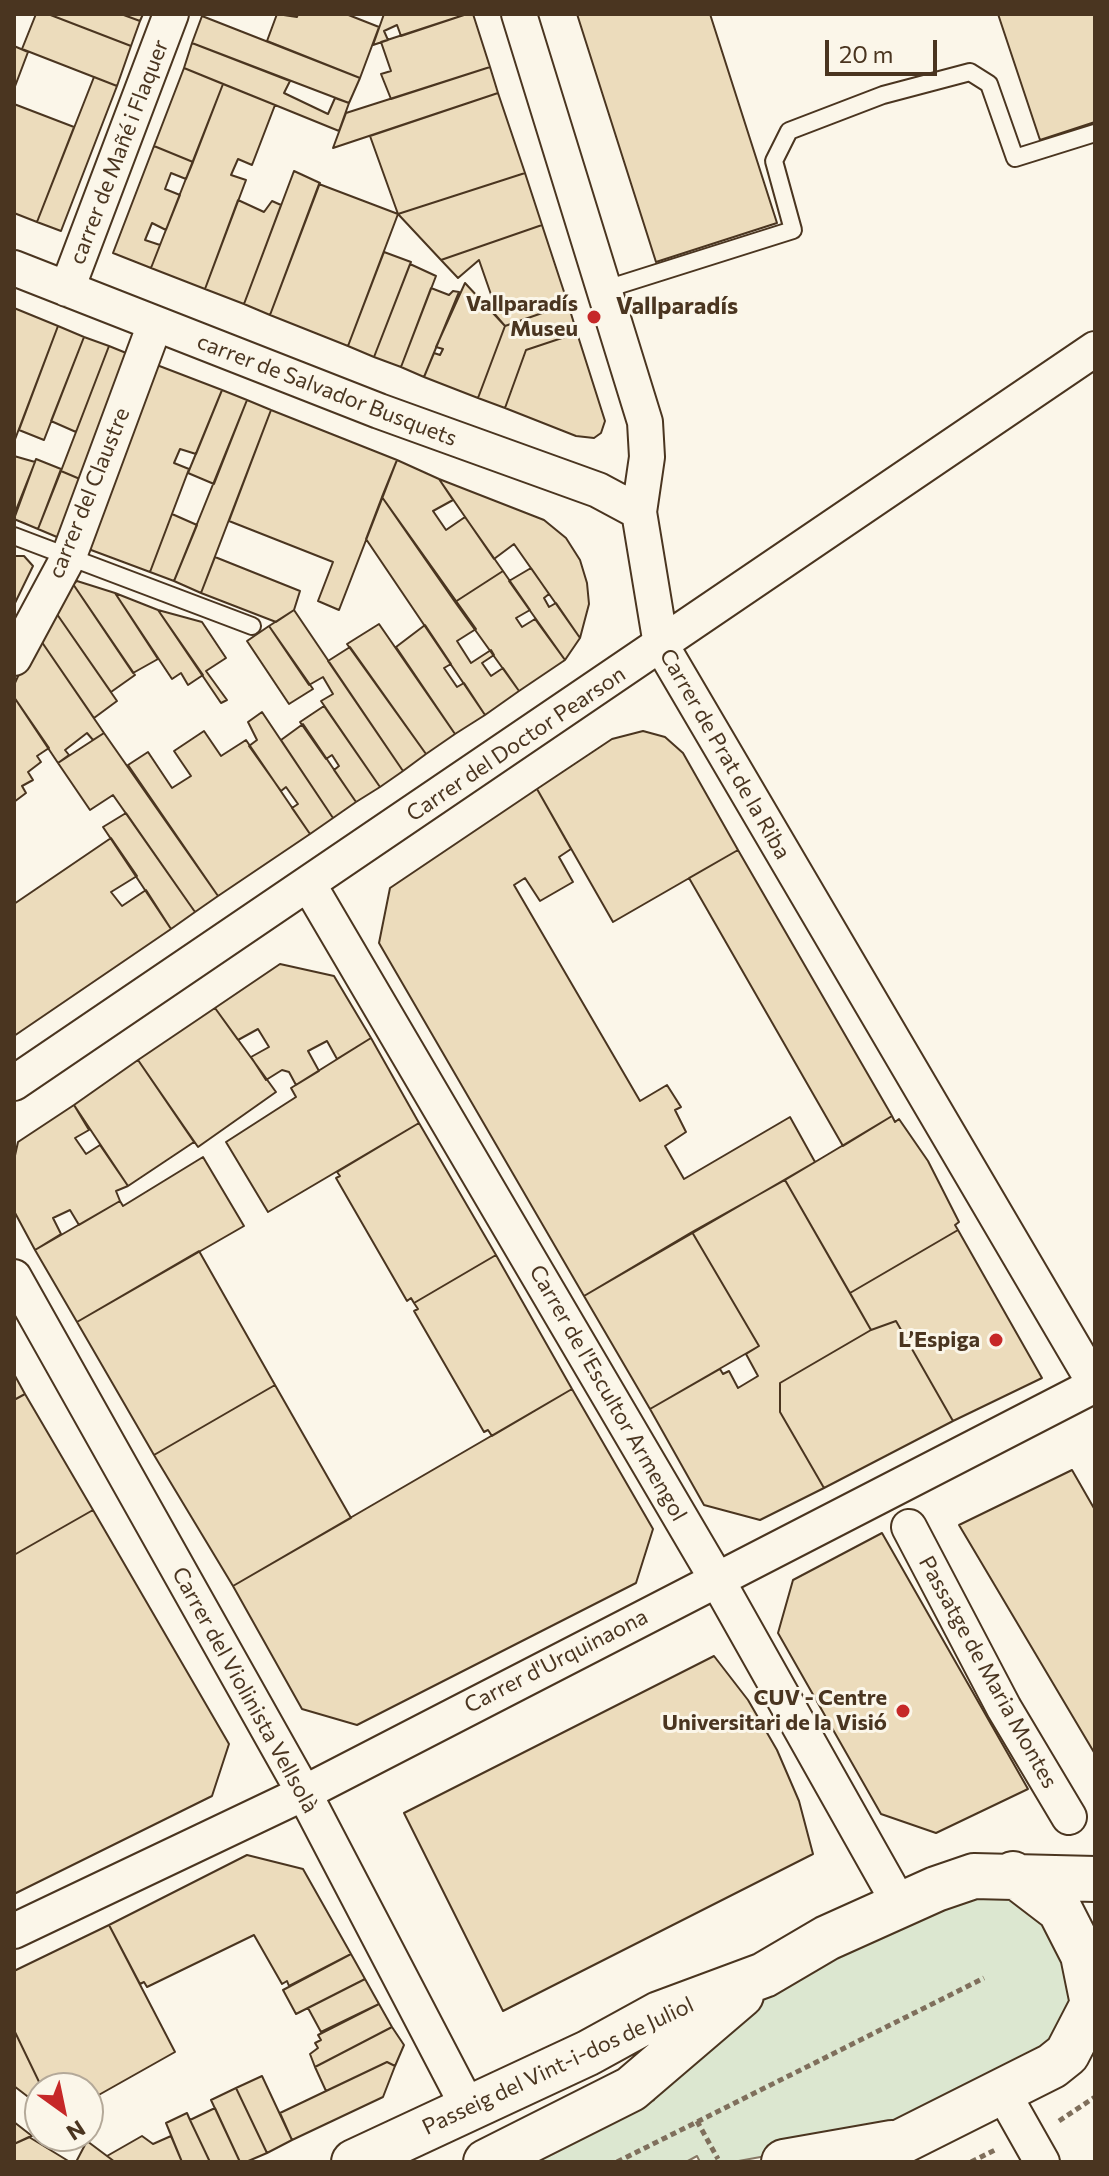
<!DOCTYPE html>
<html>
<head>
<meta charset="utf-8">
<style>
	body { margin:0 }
	#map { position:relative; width:1109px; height:2176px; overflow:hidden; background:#fbf6e9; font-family:Commissioner,sans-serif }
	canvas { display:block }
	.frame { position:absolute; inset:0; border:16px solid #4a3520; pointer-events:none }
	.north { position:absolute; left:24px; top:2072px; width:80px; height:80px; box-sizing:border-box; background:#fbf6e9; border:2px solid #b4a999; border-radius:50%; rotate:147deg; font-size:22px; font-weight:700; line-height:32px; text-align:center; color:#4a3520 }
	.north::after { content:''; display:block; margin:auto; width:28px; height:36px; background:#c62828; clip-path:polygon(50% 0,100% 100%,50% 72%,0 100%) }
	.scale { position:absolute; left:825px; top:40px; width:112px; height:36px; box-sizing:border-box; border:4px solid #4a3520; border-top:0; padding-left:10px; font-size:24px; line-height:28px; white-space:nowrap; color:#4a3520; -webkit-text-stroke:6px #fbf6e9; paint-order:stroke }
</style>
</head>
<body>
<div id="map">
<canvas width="1109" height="2176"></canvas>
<div class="frame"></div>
<div class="north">N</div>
<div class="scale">20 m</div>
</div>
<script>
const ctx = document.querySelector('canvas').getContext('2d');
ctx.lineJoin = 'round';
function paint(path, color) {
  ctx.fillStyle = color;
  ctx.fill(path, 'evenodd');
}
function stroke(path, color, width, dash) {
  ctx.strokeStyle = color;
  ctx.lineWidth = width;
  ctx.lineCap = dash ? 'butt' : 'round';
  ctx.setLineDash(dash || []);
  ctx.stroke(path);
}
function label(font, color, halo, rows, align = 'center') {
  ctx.font = font + ' Commissioner,sans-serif';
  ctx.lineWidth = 6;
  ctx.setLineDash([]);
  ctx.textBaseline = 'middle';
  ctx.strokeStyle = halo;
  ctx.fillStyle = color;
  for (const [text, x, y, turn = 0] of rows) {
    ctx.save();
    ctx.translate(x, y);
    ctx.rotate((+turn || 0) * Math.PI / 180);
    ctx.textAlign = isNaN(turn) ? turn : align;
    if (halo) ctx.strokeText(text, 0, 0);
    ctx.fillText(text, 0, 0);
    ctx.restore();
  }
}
const green = new Path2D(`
	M988 1892 1033 1906 1073 1968 1070 2008 1053 2040 1032 2057 918 2115 832 2144 733 2162H700L697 2156 686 2162H529L654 2100 651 2091C689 2060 725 2025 765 1996 831 1948 911 1918 988 1892Z`);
const building = new Path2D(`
	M36 14H48L131 46 117 86 22 49Z
	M48 14H121L140 21 131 46Z
	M121 14H143L140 21Z
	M277 14 297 17 298 14H346L379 27 360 78 267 41Z
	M384 14H467L401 36 397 25 384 31 388 40 373 45Z
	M467 14H473L490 67 391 99 381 74 391 71 381 42Z
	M577 14H710L777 223 656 262Z
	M998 14H1095V122L1040 140Z
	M202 16 360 78 349 103 192 43Z
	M192 43 290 81 284 93 328 114 335 98 349 103 339 131 184 68Z
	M14 46 28 52 14 89Z
	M490 67 498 93 333 148 346 113Z
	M184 68 223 84 193 162 154 146Z
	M94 77 117 86 61 231 37 222Z
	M223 84 275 105 252 165 238 159 231 175 246 180 205 289 151 268Z
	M498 93 525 173 398 214 370 136Z
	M14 104 74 127 37 222 14 213Z
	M154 146 193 162 186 179 171 173 165 189 180 195 166 230 152 223 145 240 160 245 151 268 113 253Z
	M294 171 320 183 270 315 244 304Z
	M525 173 542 225 441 260 398 214Z
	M319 184 398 214 348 346 270 315Z
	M238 200 264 212 272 201 281 205 244 304 205 289Z
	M542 225 568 304 505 326 492 311 495 306 479 260 458 278 441 260Z
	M384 252 411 262 374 357 348 346Z
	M410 264 436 276 401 367 374 357Z
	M465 283 505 326 478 398 424 377 434 353 440 355 443 349 436 347Z
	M431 288 449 295 453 291 459 292 424 377 401 367Z
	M568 304 577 333 526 350 505 408 478 398 505 326Z
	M14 308 58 326 14 442Z
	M58 326 84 337 44 440 19 430Z
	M577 333 605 421 601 433 594 438 576 436 505 408 526 350Z
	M84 337 109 346 76 432 51 421Z
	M109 346 136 357 87 482 61 471Z
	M149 362 222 390 196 454 180 449 174 463 189 469 150 572 83 547Z
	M222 390 247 400 214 484 188 473Z
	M247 400 271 410 201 593 174 581Z
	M271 410 397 460 339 610 318 601 333 562 229 521Z
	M14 456 35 462 14 515Z
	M36 459 61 469 38 529 14 519Z
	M397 460 439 479 453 500 433 511 446 530 465 517 503 571 455 602 382 497Z
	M61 471 87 482 64 540 38 529Z
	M439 479 544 520 566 538 580 560 587 583 589 604 580 638 514 544 494 559Z
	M382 497 476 629 457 641 471 663 491 650 494 655 482 663 491 676 503 668 519 691 485 715 366 539Z
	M172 514 197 525 174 581 150 572Z
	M14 556H24L33 566 14 605Z
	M215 557 300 591 294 610 276 622 201 593Z
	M531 568 549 594 544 598 549 607 556 603 580 638 565 660 509 581Z
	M503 571 530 610 516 618 522 627 535 619 565 660 519 691 455 602Z
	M77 581 115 593 158 659 133 673 73 584Z
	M73 584 135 675 111 692 52 607Z
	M115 593 158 610 203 675 188 685 181 673 172 679Z
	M52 607 117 701 94 718 37 635Z
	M158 610 202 622 226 658 206 671 227 700 221 703Z
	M294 610 403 771 380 787 321 701 333 694 323 677 309 685 269 626Z
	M379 624 455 734 426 754 347 644Z
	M425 625 451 664 444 668 457 687 464 683 485 715 455 734 396 647Z
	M269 626 313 689 289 704 247 641Z
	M37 635 104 733 93 740 87 733 65 750 69 755 58 763 14 697V685Z
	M350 647 426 754 403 771 328 661Z
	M14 697 49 748 37 756 41 762 28 772 33 780 22 786 26 793 14 802Z
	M324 706 380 787 356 802 334 770 339 766 332 755 326 759 300 722Z
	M262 712 333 818 310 834 292 808 298 804 286 787 281 791 249 746 257 740 248 722Z
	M303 724 356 802 333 818 281 740Z
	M204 731 221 756 246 740 310 834 218 896 128 765 148 752 172 788 191 776 174 751Z
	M643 731 665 737 683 753 738 850 613 922 537 789 612 739Z
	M104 733 218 896 195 912 113 795 90 810 58 763Z
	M537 789 571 849 559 857 573 882 540 901 525 878 514 885 640 1101 667 1085 681 1107 675 1110 686 1132 665 1146 684 1179 790 1117 815 1162 584 1296 379 943 390 888Z
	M126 813 195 912 171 929 103 827Z
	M111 838 137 876 111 892 122 906 146 890 171 929 14 1036V904Z
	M738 850 892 1116 843 1146 689 878Z
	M280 964 334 976 371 1038 337 1059 327 1041 308 1051 319 1071 296 1085 289 1072 282 1070 266 1080 251 1057 269 1047 258 1029 238 1040 215 1008Z
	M215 1008 276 1092 198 1147 138 1060Z
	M371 1038 419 1123 268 1212 226 1142 296 1097 291 1088Z
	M138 1060 194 1142 128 1186 74 1105Z
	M74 1105 89 1130 75 1138 86 1154 100 1145 128 1186 116 1191 120 1201 79 1225 70 1210 53 1218 61 1234 35 1250 14 1211V1160L18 1142Z
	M892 1116 895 1122 899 1119 928 1161 959 1222 955 1225 958 1230 850 1293 785 1180Z
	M419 1123 496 1255 414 1303 411 1298 407 1301 336 1178 340 1176 337 1172Z
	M203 1157 244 1226 77 1322 35 1250 120 1201 123 1206Z
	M785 1180 871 1330 780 1383V1412L824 1488 760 1520 704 1505 650 1409 720 1369 723 1374 729 1371 738 1388 758 1376 746 1354 759 1346 692 1232Z
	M958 1230 1042 1378 953 1421 896 1321 871 1330 850 1293Z
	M692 1232 759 1346 650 1409 584 1296Z
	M199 1251 275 1385 154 1455 77 1322Z
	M496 1255 572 1389 492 1436 488 1430 484 1432 414 1311 418 1309 414 1303Z
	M896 1321 953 1421 824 1488 780 1412V1383L871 1330Z
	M14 1374 25 1394 14 1400Z
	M275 1385 351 1518 233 1586 154 1455Z
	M572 1389 653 1529 636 1583 357 1725 302 1709 233 1586Z
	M25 1394 93 1510 14 1555V1400Z
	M1072 1470 1095 1510V1754L959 1525Z
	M93 1510 229 1744 212 1796 14 1894V1555Z
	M882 1533 1028 1789 936 1833 881 1814 778 1633 793 1580Z
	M714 1656 748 1700 777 1750 799 1801 813 1854 503 2011 404 1813Z
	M247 1855 303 1869 351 1954 289 1986 287 1981 282 1984 254 1935 147 1987 144 1982 140 1984 109 1925Z
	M109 1925 175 2052 88 2101V2088H42L14 2030V1971Z
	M351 1954 365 1979 296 2014 283 1990Z
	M365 1979 379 2004 321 2032 308 2008Z
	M379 2004 392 2027 315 2067 310 2054 318 2048 315 2043 321 2040 318 2035Z
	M392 2027 404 2045 395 2066 387 2062 326 2091 315 2067Z
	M14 2030 42 2088 40 2106 14 2086Z
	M387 2062 395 2066 383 2097 292 2140 280 2113Z
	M262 2076 292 2140 267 2153 236 2088Z
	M236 2088 267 2153 246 2162H240L211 2100Z
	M215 2108 240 2162H210L190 2120Z
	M187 2113 190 2120 210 2162H182L166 2123Z
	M14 2122 32 2136 14 2144Z
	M142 2136 153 2144 171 2136 182 2162H115L107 2156Z
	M29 2137 70 2162H14V2144Z
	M87 2141 115 2162H76Z`);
const path = new Path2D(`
	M697 2121 718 2159
	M1059 2121 1095 2097
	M617 2162 984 1978
	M971 2162 995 2150`);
const lane = new Path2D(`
	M603 290 793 230 774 161 789 131 883 95 970 72 989 84 1015 158 1095 133
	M14 536 252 626`);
const street = new Path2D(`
	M519 14 645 422 647 457 639 512 661 645 1095 1384
	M14 268 379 411 598 490 639 512
	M67 289 171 14
	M14 658 69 556 155 324
	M309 885 716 1578 900 1905
	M14 1083 1095 349
	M14 1277 304 1793 468 2107
	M909 1527 1004 1708 1069 1817
	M14 1931 304 1793 1095 1385
	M1003 2093 1042 2162`);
const secondary = new Path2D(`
	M1013 1874 1060 1910 1083 1955 1093 2004
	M354 2162 588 2053 659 2014 764 1975 827 1938 936 1889 974 1876 1095 1879
	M486 2162 631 2089 741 1995
	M784 2162 892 2143
	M861 2162 1052 2066 1067 2054 1095 2000`);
const markers = [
	[594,317,8,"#c62828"],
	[996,1340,8,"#c62828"],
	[903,1711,8,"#c62828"]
];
const streetNames = [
	["carrer de Mañé i Flaquer",119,152,-69],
	["carrer de Salvador Busquets",327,390,21],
	["carrer del Claustre",89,493,-68],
	["Carrer del Doctor Pearson",516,744,-34],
	["Carrer de Prat de la Riba",725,754,60],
	["Carrer de l'Escultor Armengol",608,1393,60],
	["Carrer d'Urquinaona",556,1661,-27],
	["Passatge de Maria Montes",988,1672,61],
	["Carrer del Violinista Vellsolà",245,1690,61],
	["Passeig del Vint-i-dos de Juliol",558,2066,-25]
];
const poiNames = [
	["Vallparadís",578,304],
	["Museu",578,329],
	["L’Espiga",980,1340],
	["CUV - Centre",887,1698],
	["Universitari de la Visió",887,1723]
];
const neighbourhoodNames = [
	["Vallparadís",677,306]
];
paint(green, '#dce7d0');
stroke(green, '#887966', 2);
paint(building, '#ecdcbc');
stroke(building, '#4a3520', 2);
stroke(lane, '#4a3520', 20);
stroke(street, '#4a3520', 38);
stroke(secondary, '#4a3520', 48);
stroke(path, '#7f6f5c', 5, [6, 4]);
stroke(lane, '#fbf6e9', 16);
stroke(street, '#fbf6e9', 34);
stroke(secondary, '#fbf6e9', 44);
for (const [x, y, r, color] of markers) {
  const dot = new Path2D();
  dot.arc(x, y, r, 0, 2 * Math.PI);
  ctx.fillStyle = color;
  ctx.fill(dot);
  stroke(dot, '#fbf6e9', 3);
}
label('22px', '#4a3520', '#fbf6e9', streetNames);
label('bold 22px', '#4a3520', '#fbf6e9', poiNames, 'right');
label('bold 24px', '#4a3520', '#fbf6e9', neighbourhoodNames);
</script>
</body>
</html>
